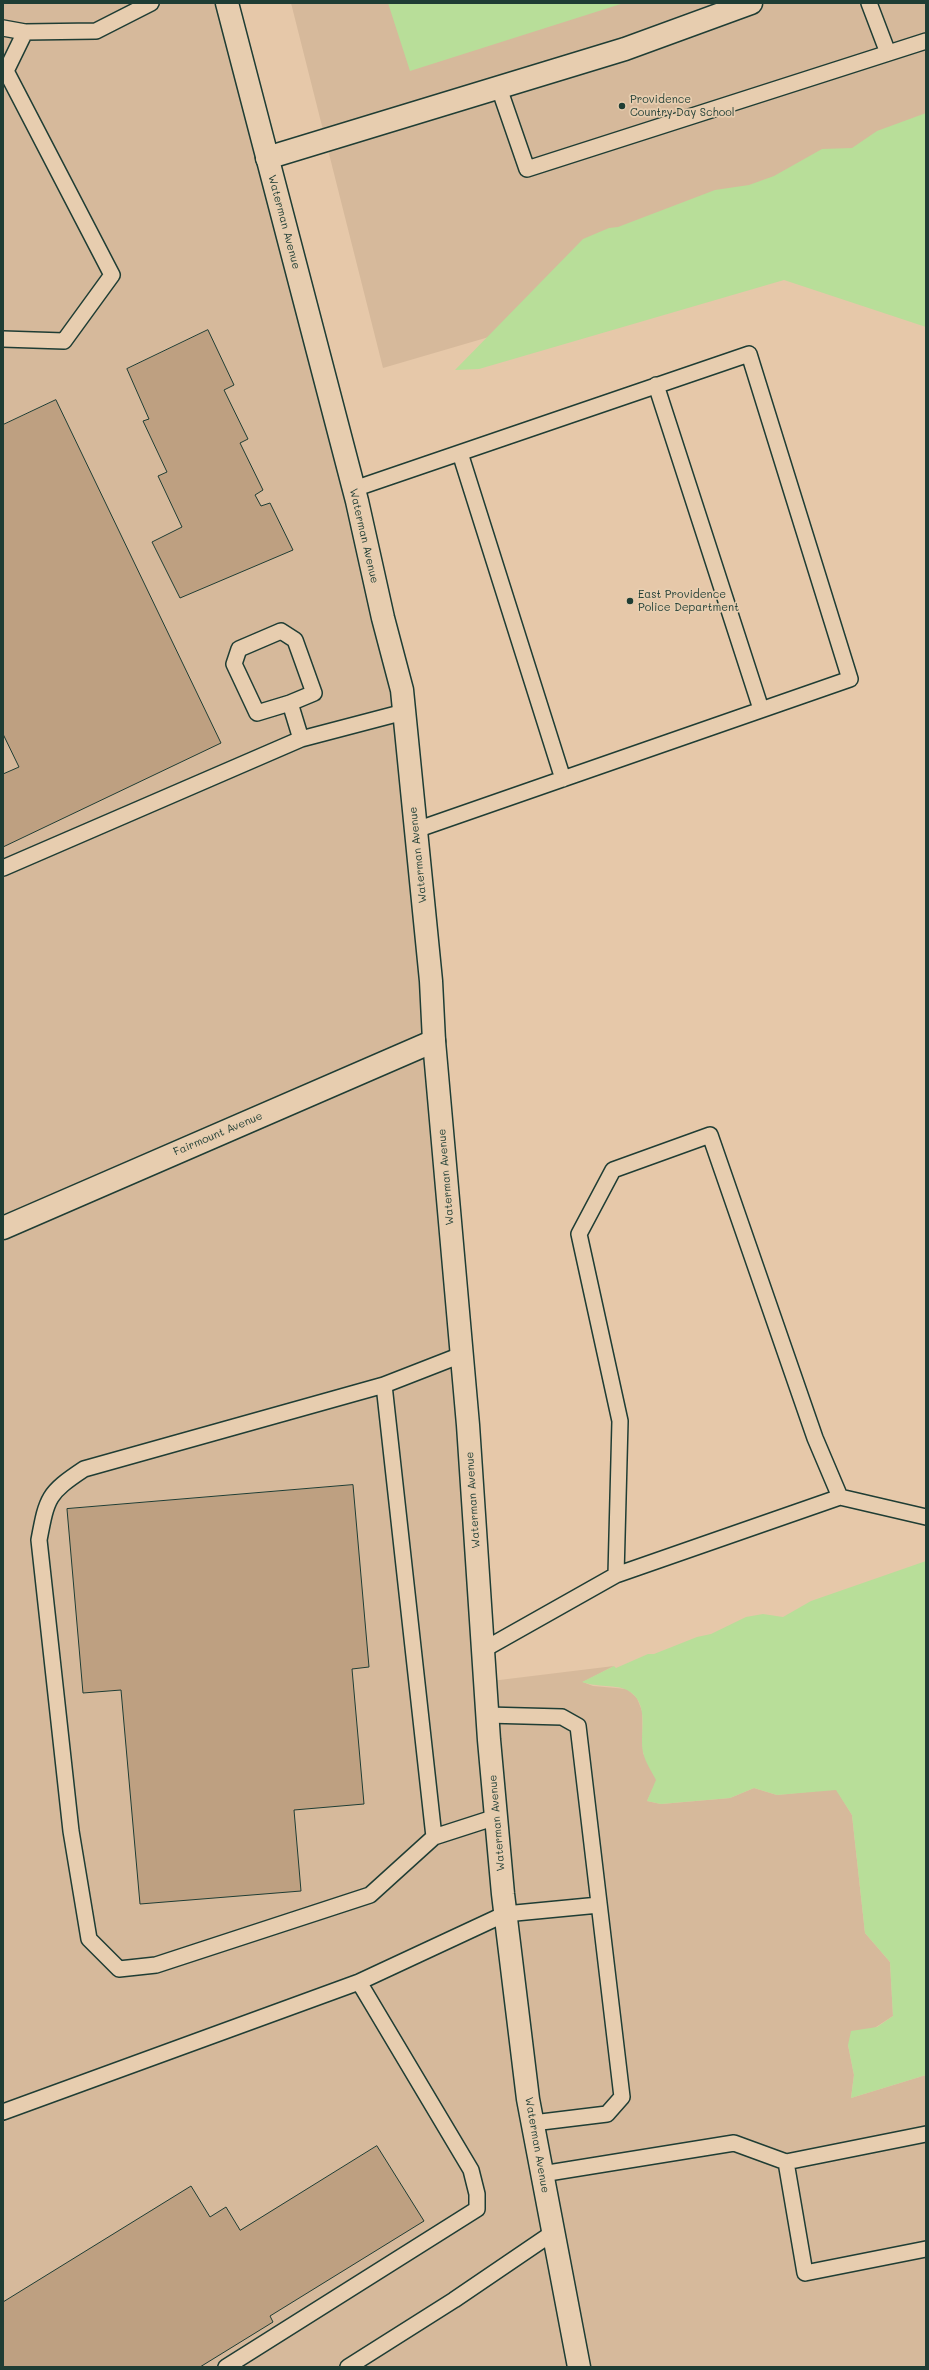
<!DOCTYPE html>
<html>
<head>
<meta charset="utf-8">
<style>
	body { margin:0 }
	#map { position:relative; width:929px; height:2370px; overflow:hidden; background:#e6c8a9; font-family:Mali,sans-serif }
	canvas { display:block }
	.frame { position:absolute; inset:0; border:4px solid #1f3d34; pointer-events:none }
</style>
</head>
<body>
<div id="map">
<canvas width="929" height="2370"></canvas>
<div class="frame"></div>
</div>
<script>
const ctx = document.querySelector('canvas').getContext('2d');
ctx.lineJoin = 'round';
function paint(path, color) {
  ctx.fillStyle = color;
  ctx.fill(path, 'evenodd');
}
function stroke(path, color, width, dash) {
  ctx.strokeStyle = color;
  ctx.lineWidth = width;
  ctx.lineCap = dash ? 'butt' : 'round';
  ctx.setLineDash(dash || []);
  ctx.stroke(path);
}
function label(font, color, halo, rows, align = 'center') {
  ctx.font = font + ' Mali,sans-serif';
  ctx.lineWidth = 3.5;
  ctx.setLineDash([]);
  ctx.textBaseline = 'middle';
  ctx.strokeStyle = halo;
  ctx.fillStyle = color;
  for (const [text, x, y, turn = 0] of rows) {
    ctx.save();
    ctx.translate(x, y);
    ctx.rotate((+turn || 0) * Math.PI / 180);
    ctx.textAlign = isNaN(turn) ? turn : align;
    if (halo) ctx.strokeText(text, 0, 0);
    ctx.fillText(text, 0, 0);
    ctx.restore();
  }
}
const built = new Path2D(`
	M3 3H230L340 441 421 843 483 1682 614 1666 583 1682 593 1686 627 1689 637 1698 642 1711 643 1753 657 1780 647 1801 661 1804 730 1798 754 1788 777 1795 836 1789 852 1815 865 1933 890 1962 893 2016 848 2045 854 2075 851 2098 926 2075V2367H3Z
	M291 3H926V209L383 368Z`);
const green = new Path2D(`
	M388 3H624L410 71Z
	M926 113V327L784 280 479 369 455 370 583 239 609 228 618 227 715 190 749 185 774 176 822 149 852 148 877 131Z
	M926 1561V2075L851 2098 854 2075 848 2045 851 2031 877 2027 893 2016 890 1962 865 1933 852 1815 836 1790 777 1795 754 1788 730 1798 661 1804 647 1801 656 1780C652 1772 645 1762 643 1752 639 1732 651 1703 627 1690 619 1685 595 1687 582 1682L614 1666 616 1668 648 1654H654L697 1637 711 1634 746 1617 763 1614 783 1617 811 1601Z`);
const building = new Path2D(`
	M208 330 234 385 224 390 248 439 240 443 263 490 255 495 261 506 270 503 293 550 180 598 152 542 182 527 158 476 167 472 143 421 149 419 127 369Z
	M56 400 221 743 3 847V774L19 767 3 734V425Z
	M353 1485 369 1667 352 1669 364 1804 294 1810 301 1891 140 1904 121 1690 83 1693 67 1509Z
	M377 2146 424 2221 270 2316 273 2322 200 2367H3V2302L191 2186 210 2217 226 2207 240 2230Z`);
const lane = new Path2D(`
	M869 3 888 53
	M3 28 25 32 96 31 151 3
	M499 88 527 169 926 41
	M3 339 64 341 112 275 6 71 25 32
	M656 385 761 709
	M460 453 563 779
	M354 489 749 354 850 679 416 830
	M290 703 257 713 234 664 239 649 281 631 295 640 314 693 290 703 301 739
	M3 868 301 739 404 712
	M461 1355 384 1385 84 1469C48 1493 47 1497 39 1540L71 1831 89 1939 119 1969 156 1965 370 1895 434 1837 496 1817
	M384 1385 434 1837
	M840 1497 926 1517
	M483 1650 616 1575 620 1421 579 1234 613 1170 710 1135 815 1438 840 1497 616 1575
	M487 1715 562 1717 578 1726 622 2097 607 2114 533 2123
	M3 2112 359 1982 505 1914 599 1905
	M786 2162 805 2273 926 2249
	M542 2174 734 2143 786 2162 926 2134
	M226 2367 477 2209V2194L471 2170 359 1982
	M348 2367 454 2300 554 2232`);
const street = new Path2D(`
	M267 158 625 49 751 3
	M3 1228 434 1041`);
const secondary = new Path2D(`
	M227 3 357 501 383 618 402 690 431 981 434 1041 468 1425 489 1740 503 1894 528 2099 579 2367`);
const markers = [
	[622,106,4,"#1f3d34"],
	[630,601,4,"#1f3d34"]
];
const poiNames = [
	["Providence",630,100],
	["Country Day School",630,113],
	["East Providence",638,595],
	["Police Department",638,608]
];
const streetNames = [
	["Waterman Avenue",284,222,75],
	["Waterman Avenue",364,536,77],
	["Waterman Avenue",418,855,-96],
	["Fairmount Avenue",218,1134,-23],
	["Waterman Avenue",446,1177,-95],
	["Waterman Avenue",473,1500,-94],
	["Waterman Avenue",497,1823,-95],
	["Waterman Avenue",537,2145,80]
];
paint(built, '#d6b99b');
paint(green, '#b8de99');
paint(building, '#bea081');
stroke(building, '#1f3d34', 1);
stroke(lane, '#1f3d34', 18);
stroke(street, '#1f3d34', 25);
stroke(secondary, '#1f3d34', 25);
stroke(lane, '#e7cdaf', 15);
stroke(street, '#e7cdaf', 22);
stroke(secondary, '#e7cdaf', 22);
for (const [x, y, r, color] of markers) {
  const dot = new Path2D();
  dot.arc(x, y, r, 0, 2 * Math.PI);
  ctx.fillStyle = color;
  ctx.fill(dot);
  stroke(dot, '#e7cdaf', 1.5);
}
label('11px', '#1f3d34', '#e7cdaf', poiNames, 'left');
label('11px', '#1f3d34', '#e7cdaf', streetNames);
</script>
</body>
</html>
